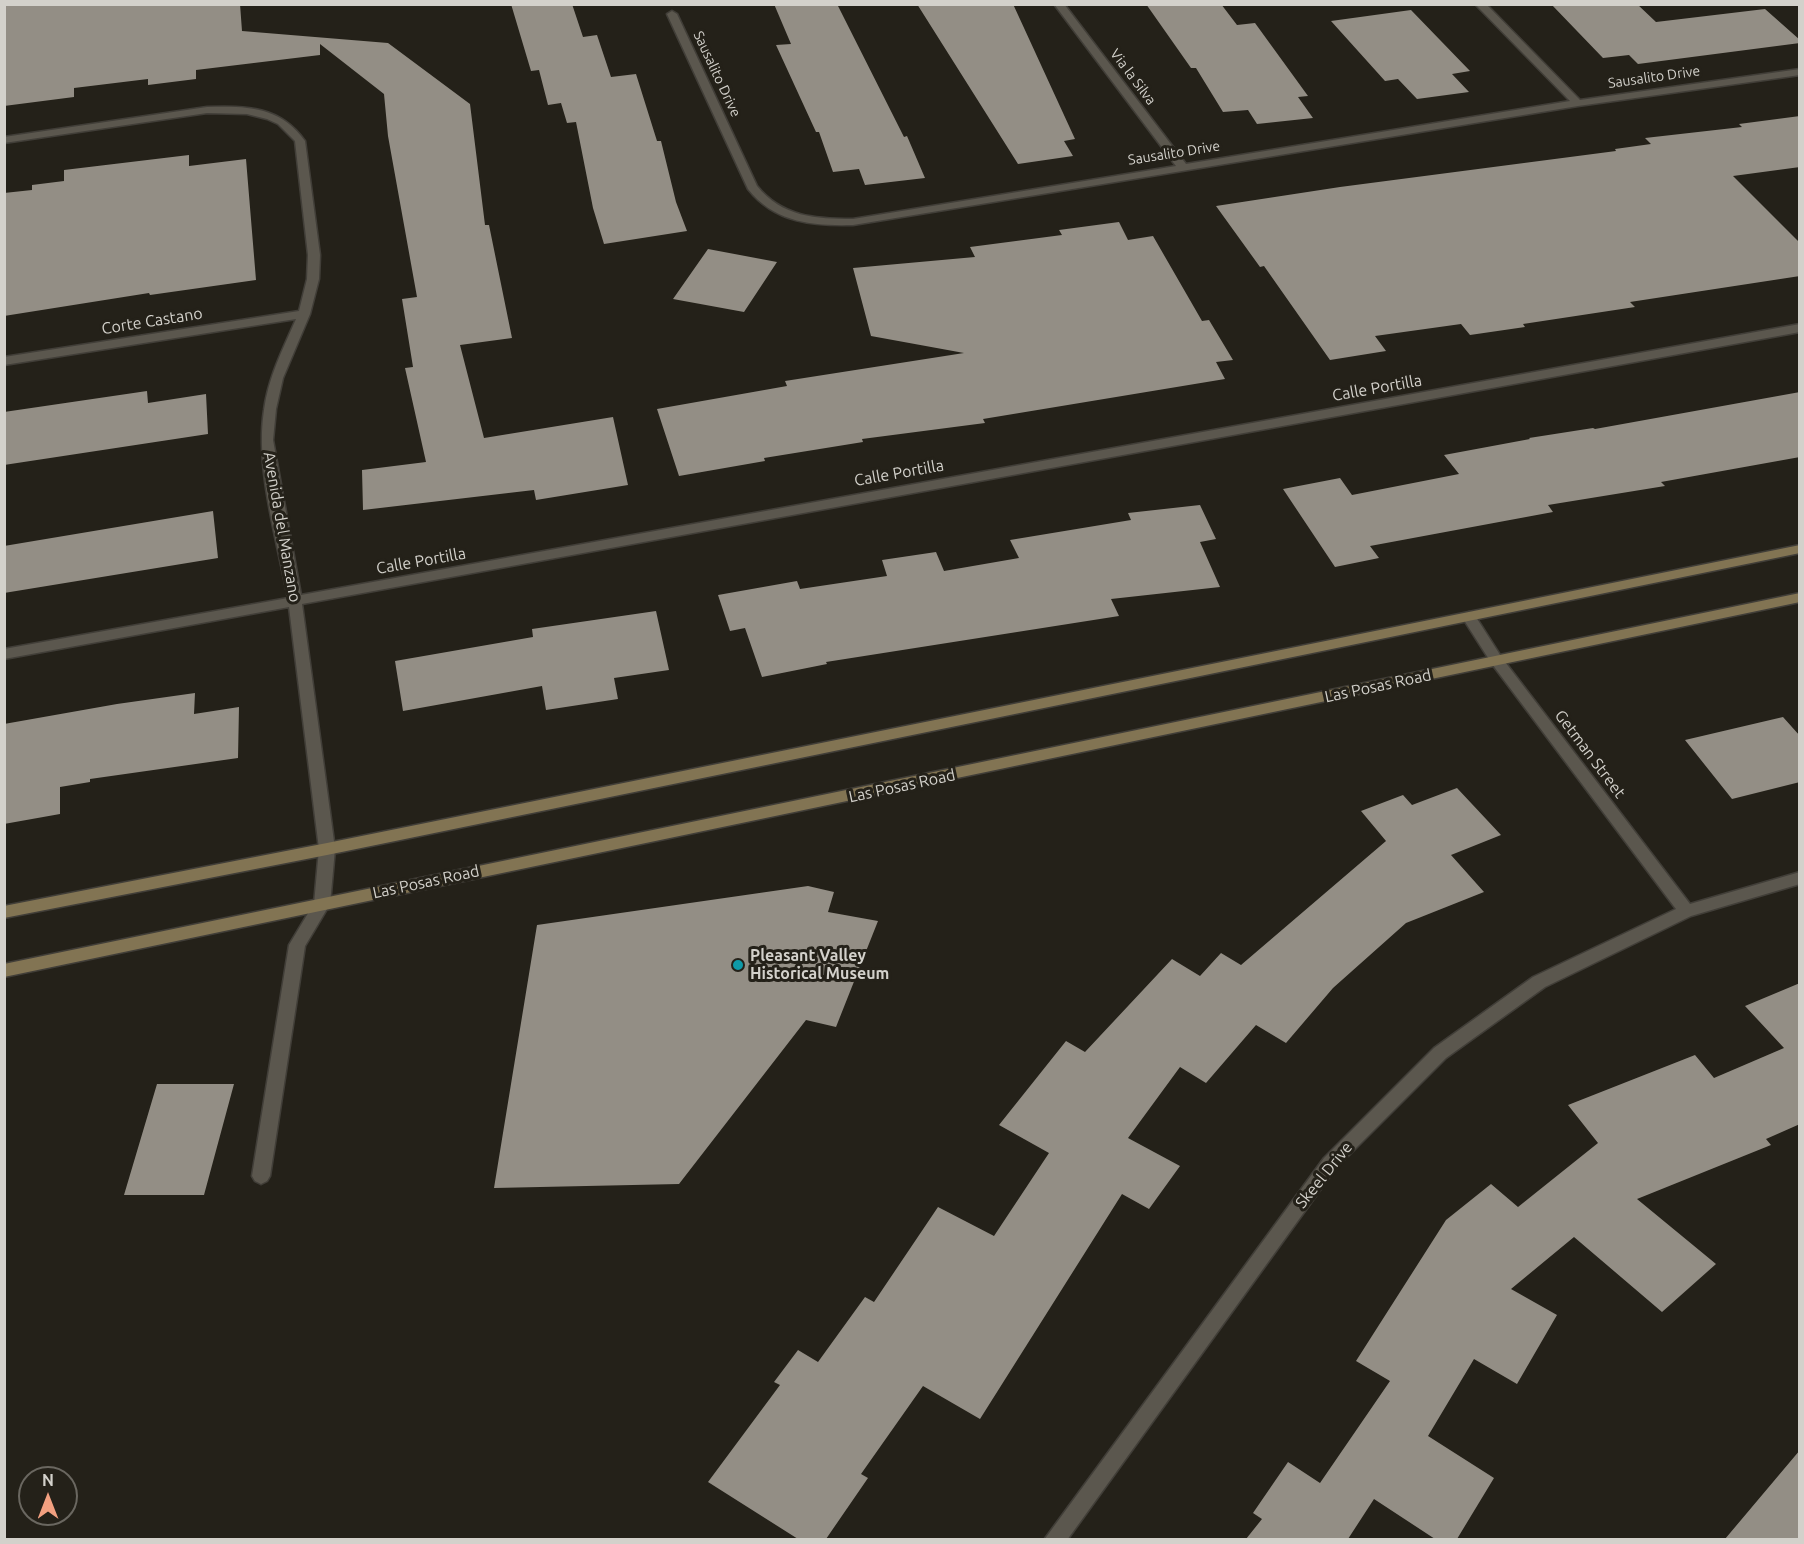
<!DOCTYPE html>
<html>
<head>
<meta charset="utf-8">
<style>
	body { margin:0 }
	#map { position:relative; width:1804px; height:1544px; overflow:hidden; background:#242119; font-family:Ubuntu,sans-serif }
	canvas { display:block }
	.frame { position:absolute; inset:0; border:6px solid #d3d1cb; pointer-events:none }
	.north { position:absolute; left:18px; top:1466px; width:60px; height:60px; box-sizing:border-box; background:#242119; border:2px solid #6a6760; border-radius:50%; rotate:0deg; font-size:16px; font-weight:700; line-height:24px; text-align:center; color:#d3d1cb }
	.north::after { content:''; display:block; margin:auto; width:21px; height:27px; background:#f2a080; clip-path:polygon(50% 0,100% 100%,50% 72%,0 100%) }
</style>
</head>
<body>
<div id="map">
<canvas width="1804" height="1544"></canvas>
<div class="frame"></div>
<div class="north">N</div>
</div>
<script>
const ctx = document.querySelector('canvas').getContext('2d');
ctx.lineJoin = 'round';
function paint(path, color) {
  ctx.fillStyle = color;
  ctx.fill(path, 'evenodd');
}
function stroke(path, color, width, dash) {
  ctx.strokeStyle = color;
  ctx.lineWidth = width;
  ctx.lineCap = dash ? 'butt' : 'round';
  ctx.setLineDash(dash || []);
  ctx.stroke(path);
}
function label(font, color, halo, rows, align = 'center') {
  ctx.font = font + ' Ubuntu,sans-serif';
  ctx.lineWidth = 6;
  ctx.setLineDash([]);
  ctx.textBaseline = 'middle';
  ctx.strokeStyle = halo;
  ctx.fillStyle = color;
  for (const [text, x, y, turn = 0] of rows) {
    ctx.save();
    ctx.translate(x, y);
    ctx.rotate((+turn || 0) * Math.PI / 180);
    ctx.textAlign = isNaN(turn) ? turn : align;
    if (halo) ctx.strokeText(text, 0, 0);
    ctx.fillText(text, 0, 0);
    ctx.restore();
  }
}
const building = new Path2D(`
	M4 4H240L242 31 388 43 470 104 485 225H489L512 338 460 345 484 438 613 417 628 485 536 500 534 490 363 510 362 470 426 462 405 368 413 367 402 299 417 297 388 136 384 94 320 44V55L196 70V79L148 85V79L74 88V97L4 106Z
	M511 4H572L583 37 597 35 611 77 636 74 657 141H661L676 202 687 231 604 244 593 208 576 122 567 123 561 103 548 105 539 70 531 71Z
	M774 4H837L904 137 907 136 925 178 865 185 859 169 833 172 819 132H816L776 45 791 44Z
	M917 4H1013L1075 139 1064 141 1073 156 1018 164Z
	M1146 4H1221L1237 25 1255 23 1308 96 1298 97 1313 118 1257 124 1248 110 1223 112 1196 68H1191Z
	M1551 4H1637L1656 22 1765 9 1800 40V43L1638 64 1629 55 1603 58Z
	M1411 10 1470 71 1452 74 1469 92 1417 99 1398 79 1385 81 1331 21Z
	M1800 116V167L1733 176 1800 243V276L1630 302 1635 307 1523 324 1525 327 1470 335 1461 324 1375 336 1386 351 1330 360 1264 266 1260 267 1216 206 1340 187 1616 151 1615 149 1651 144 1645 138 1742 127 1739 124Z
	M189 155V166L246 159 256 280 150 295 149 293 4 316V193L32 190V185L64 181V170Z
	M1119 222 1128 240 1153 236 1202 321 1209 320 1233 360 1216 362 1225 379 983 419 985 423 862 439 863 442 764 458 765 461 679 476 657 409 787 386 785 381 964 353 871 336 853 268 975 257 970 247 1062 235 1059 230Z
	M708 249 777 262 744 312 673 299Z
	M147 391 148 403 206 394 208 434 4 465V412Z
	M1800 392V457L1661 482 1665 486 1548 505 1553 512 1370 546 1379 558 1335 567 1283 489 1340 478 1352 495 1459 474 1444 455 1530 439 1529 438 1593 428 1595 429Z
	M1200 505 1216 539 1200 542 1220 587 1111 599 1119 616 826 662 827 664 762 677 745 628 730 631 718 595 797 581 800 589 887 576 882 560 936 552 944 571 1019 558 1010 540 1131 520 1128 513Z
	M213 511 218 558 4 593V546Z
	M656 611 669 670 614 678 618 699 546 710 542 686 403 711 395 661 533 637 532 629Z
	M195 693 194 714 239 707 238 758 90 779V782L60 787V814L4 824V724L117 704Z
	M1783 717 1800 736V782L1732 799 1685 740Z
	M1457 788 1501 835 1451 855 1484 892 1406 923 1333 988 1286 1043 1256 1025 1206 1083 1180 1067 1128 1138 1180 1166 1149 1209 1122 1194 980 1419 923 1386 861 1474 868 1478 826 1539H798L708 1482 780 1385 774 1382 798 1350 818 1362 865 1297 874 1302 938 1207 994 1236 1049 1153 999 1125 1066 1041 1085 1052 1172 959 1200 976 1221 953 1241 965 1386 841 1361 811 1403 795 1412 805Z
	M808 886 834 892 828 912 878 921 836 1027 806 1020 679 1184 494 1188 537 925Z
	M1800 983V1124L1766 1139 1771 1145 1637 1199 1716 1264 1662 1312 1574 1237 1511 1289 1557 1315 1517 1384 1474 1359 1428 1436 1494 1478 1457 1539H1435L1374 1499 1348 1539H1246L1262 1519 1253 1513 1288 1462 1320 1483 1390 1381 1356 1361 1446 1220 1491 1184 1518 1207 1598 1143 1568 1105 1695 1055 1714 1078 1784 1048 1745 1006Z
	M157 1084H234L204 1195H124Z
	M1800 1450V1539H1725Z`);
const service = new Path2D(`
	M322 898 328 900 330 904 305 946 270 1176 267 1181 261 1184 255 1181 252 1176 289 945 316 900Z`);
const minor = new Path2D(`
	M1054 4H1064L1186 164 1570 101 1475 4H1486L1580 100 1800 69V75L1578 106 853 225C813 226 775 223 748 189L667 14 672 11 677 14 757 186C782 217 816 219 853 219L1176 166Z
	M207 107C247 106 280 106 305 141L320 255 319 279 310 314 283 378 276 409 273 440 301 595 1800 324V332L302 604 335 849 330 904 328 908H316L314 904 319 849 289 607 4 659V649L288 598C277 541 255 467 264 410 268 378 283 349 296 319L4 365V357L299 311 307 279 308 255 295 141 278 124 267 119 247 114 207 113 4 143V137Z
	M1469 612 1474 614 1502 658 1690 904 1800 872V884L1691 916 1545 987 1446 1058 1336 1168 1067 1540H1044L1324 1158 1434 1048 1533 977 1676 909 1492 664 1462 617Z`);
const secondary = new Path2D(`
	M1800 545V553L327 855 4 918V906L327 843Z
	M1800 593V602L4 977V964Z`);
const markers = [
	[738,965,6,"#0f9aa8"]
];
const farStreetnames = [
	["Sausalito Drive",717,74,65],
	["Via la Silva",1133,77,53],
	["Sausalito Drive",1654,77,-8],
	["Sausalito Drive",1174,153,-9]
];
const streetNames = [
	["Corte Castano",152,321,-9],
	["Calle Portilla",1377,388,-10],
	["Calle Portilla",899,473,-10],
	["Avenida del Manzano",282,527,80],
	["Calle Portilla",421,561,-10],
	["Las Posas Road",1378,686,-12],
	["Getman Street",1590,754,53],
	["Las Posas Road",902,786,-12],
	["Las Posas Road",426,882,-12],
	["Skeel Drive",1324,1175,-51]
];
const poiNames = [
	["Pleasant Valley",750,956],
	["Historical Museum",750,974]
];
paint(building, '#938e85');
stroke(service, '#413e38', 3);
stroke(minor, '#413e38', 3);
stroke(secondary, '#413e38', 3);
paint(service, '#5b574e');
paint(minor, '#5b574e');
paint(secondary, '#827453');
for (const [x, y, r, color] of markers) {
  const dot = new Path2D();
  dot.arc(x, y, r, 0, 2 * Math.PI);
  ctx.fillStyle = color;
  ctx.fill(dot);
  stroke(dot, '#242119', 2);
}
label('14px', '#d3d1cb', '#242119', farStreetnames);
label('16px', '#d3d1cb', '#242119', streetNames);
label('bold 16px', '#d3d1cb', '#242119', poiNames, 'left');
</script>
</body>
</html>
